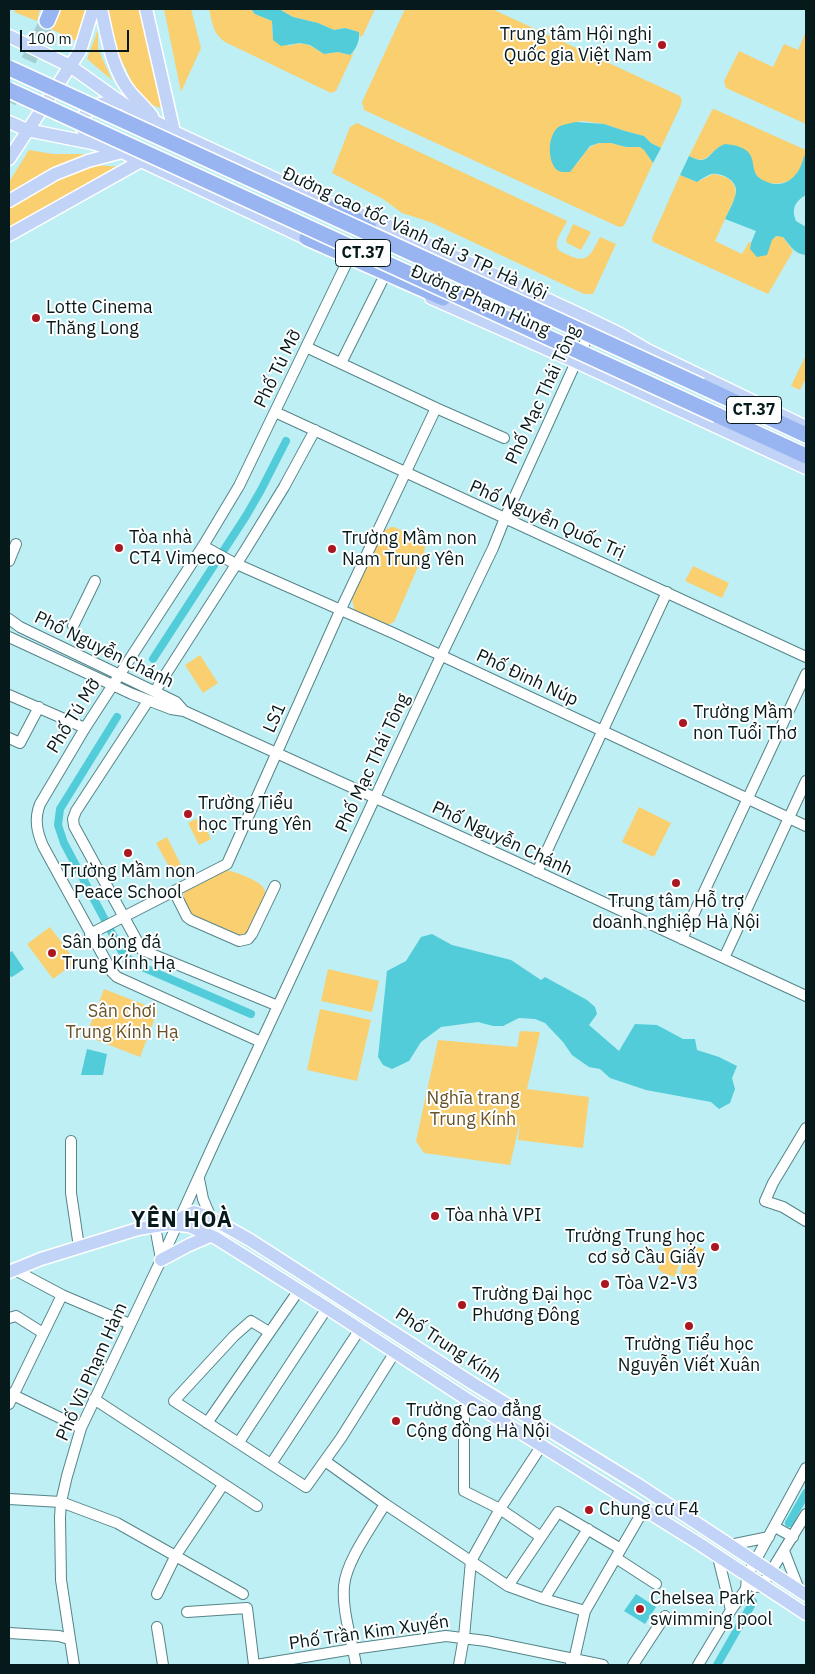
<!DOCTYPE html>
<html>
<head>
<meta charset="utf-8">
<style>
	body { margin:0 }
	#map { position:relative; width:815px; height:1674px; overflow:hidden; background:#bdeff4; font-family:"IBM Plex Sans",sans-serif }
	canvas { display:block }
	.frame { position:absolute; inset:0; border:10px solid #06191b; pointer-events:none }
	.scale { position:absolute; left:20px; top:30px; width:109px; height:22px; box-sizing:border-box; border:2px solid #06191b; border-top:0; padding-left:6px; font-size:15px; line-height:18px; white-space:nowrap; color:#06191b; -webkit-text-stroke:4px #fff; paint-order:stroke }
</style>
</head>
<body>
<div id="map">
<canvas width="815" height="1674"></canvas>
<div class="frame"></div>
<div class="scale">100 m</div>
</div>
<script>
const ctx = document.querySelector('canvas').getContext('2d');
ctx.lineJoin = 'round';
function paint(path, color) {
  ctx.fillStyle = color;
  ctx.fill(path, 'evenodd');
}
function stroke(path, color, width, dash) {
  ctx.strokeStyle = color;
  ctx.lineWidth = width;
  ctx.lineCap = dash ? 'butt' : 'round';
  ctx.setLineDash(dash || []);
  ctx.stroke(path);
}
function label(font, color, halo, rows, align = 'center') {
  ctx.font = font + ' "IBM Plex Sans",sans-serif';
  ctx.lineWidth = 4;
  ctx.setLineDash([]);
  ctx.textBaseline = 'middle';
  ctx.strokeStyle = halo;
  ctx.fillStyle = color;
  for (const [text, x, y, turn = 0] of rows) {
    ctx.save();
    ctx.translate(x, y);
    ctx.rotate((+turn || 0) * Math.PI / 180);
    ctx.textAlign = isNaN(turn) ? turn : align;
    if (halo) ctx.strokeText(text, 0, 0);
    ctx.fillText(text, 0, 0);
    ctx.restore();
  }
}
const green = new Path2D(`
	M16 9H40L37 21 14 12Z
	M57 9H87L76 41 49 28Z
	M109 9H142L165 109C156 107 147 104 141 96 134 88 130 78 126 69 116 50 106 31 109 9Z
	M164 9H191L201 48 181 92Z
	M209 9H251L255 14 272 21V33L289 46C306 40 310 46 324 54L338 52 350 55 354 52 336 91 331 93 225 42C213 34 212 22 209 9Z
	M279 9H375L363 35 360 37 359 32 345 28 334 30 318 23 293 17Z
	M405 9H492L680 96 682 101 680 107 661 148 651 143 644 136 625 131 604 124 583 121 576 122 551 146V154L555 168 578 163C585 149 595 140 611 143 617 144 621 146 626 147 632 148 636 145 642 148 647 151 649 159 653 163L624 226 619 227 364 110 362 102Z
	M98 30V49L112 80 87 59Z
	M806 31V124L726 88 724 81 739 51 773 67 784 44 798 50Z
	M714 109 806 150V157L804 156C802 164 800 171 794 177 786 185 768 186 759 178 748 168 755 151 736 146 709 138 714 170 689 156L712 110Z
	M357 123 567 221C564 228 555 239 557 247 558 251 562 252 566 254 587 265 590 256 600 237L616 244 593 294H584L430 222 402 213 383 199 332 173 350 127Z
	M29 150 53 154H95L69 161 9 195V182Z
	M95 165 121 167 9 232V207L29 193 71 171Z
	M713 174C727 176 738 181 735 197L715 241 742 254 749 242 751 243 750 249 772 240 776 236 783 237 793 251 768 294 653 242 652 238 680 175 697 182Z
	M573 224 591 232 581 250 567 243 566 240Z
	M806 355V378L800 390 791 386Z
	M391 527H394L419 539 425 546 424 553 394 622 388 625 357 613 354 609 352 599 383 531Z
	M693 566 729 583 722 598 685 581Z
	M200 655 218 683 203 693 185 665Z
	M639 807 671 823 654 857 622 842Z
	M200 817 211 839 199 845 188 823Z
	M167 837 183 869 173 874 156 843Z
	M224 870C232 870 258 880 263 887 265 889 265 892 265 895L247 933 244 935H238C219 928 175 918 185 889Z
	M50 927 76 962 53 979 27 944Z
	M328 969 379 981 372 1012 321 1001Z
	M104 989 158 1010 140 1057 86 1036Z
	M320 1009 371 1020 357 1081 307 1070Z
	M520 1031 540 1032 527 1089 589 1097 583 1148 518 1140 520 1122 510 1165 424 1153 416 1141 438 1040 517 1047Z
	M689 1244 704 1249 695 1278 680 1273Z
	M665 1245 683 1251 675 1277 663 1273 658 1269Z`);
const water = new Path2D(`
	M251 9H279L293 17 318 23 334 30 345 28 359 32C360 41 356 49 350 55L338 52 324 54 310 45 300 43 281 46 273 40 272 21 255 14Z
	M576 122 604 124 625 131 644 136 651 143 661 148 653 163 644 150 640 147H626L611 143H599L590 146 570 172C565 172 559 173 555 168 547 157 548 133 560 126 565 124 571 123 576 122Z
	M725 144C735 145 749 147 752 159 754 166 753 171 758 177 780 193 799 180 804 156L806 157V195C795 201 791 209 796 221L806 227V255C794 254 790 245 783 237L776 236 772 240 767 255 757 257 750 249 751 243 756 231 725 219C728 212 737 197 736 189 735 179 720 172 711 174 706 176 701 179 697 182L680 175 689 156C710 168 708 150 725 144Z
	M432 934 452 945 511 960 541 980 545 977 587 1000 595 1007 597 1014 589 1025 619 1051 635 1024 657 1025 683 1039H695L697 1050 719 1057 737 1066 732 1078 735 1089 730 1103 719 1109 711 1102 646 1090 610 1078 600 1069 589 1067 572 1055 563 1042 545 1023 535 1019 519 1018 503 1026H493L478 1022 441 1027 421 1042 409 1061 392 1069 383 1065 378 1057 387 971 406 961 421 937Z
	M12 951 24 969 12 977 9 976V953Z
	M87 1049 107 1054 103 1075H81Z
	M636 1594 656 1607 645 1624 624 1611Z`);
const canal = new Path2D(`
	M153 659 246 516 261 490 286 441
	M117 717 60 809 58 825 64 843 122 952 133 963 251 1014
	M789 1523 806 1493
	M717 1665 753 1602`);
const highwayTunnel = new Path2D(`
	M9 102 47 21`);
const minor = new Path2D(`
	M306 347 436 408 504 438
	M341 363 384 277
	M275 412 806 657
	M203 546 232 562 393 633 806 826
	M9 561 16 544
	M9 619 20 627 176 702 184 711
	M73 626 95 581
	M9 637 132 694 171 709 184 711 514 861 806 996
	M155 691 246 549 284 487 315 430
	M9 695 85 728
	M148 701 76 811 73 819 74 826 142 950 278 1006
	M9 738 20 743 39 707
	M537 872 667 592
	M174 891 187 917 191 920 239 941 248 939 252 934 275 886
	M90 934 227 864 340 611 436 408
	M682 939 806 674
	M724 958 806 781
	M261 1042 117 977 112 972 43 846C37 832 34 819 40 804L85 728 203 546 239 486 348 260
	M806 1128 773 1183 765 1201 783 1207 806 1221
	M71 1141V1193L79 1247
	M199 1179 203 1199 211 1218
	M150 1226 156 1232 161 1259
	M15 1270 62 1295 130 1324
	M9 1318 16 1316 43 1333
	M269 1332 251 1321 234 1336 174 1401 306 1487 341 1438 395 1352
	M9 1393 81 1428
	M94 1399 257 1506
	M468 1400 464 1409V1491L500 1509 541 1537
	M9 1404 62 1295
	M207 1423 299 1290
	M239 1442 327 1308
	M325 1461 385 1504 508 1586 544 1599 585 1611
	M271 1464 360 1329
	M9 1499 61 1502 117 1523 243 1594
	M775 1527 793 1537
	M730 1545 769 1537
	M784 1551 800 1592
	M718 1557 731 1610
	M616 1558 656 1584
	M508 1586 558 1512 621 1549
	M755 1587 762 1586 806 1514
	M157 1594 176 1555 223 1485
	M544 1599 588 1529
	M187 1612 247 1608 254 1665
	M157 1627 163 1665
	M9 1633 59 1636 69 1639
	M571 1664 574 1660 585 1611 644 1509
	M74 1665 61 1580 60 1517 61 1502 67 1476 81 1428 161 1260 215 1141 441 656 493 548 505 518 591 329
	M256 1665 353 1649 446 1636 486 1641 603 1665
	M356 1665C352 1640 342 1612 344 1586 346 1561 373 1525 385 1504
	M459 1665 464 1637 471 1561 500 1509 542 1445
	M633 1665 665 1616
	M698 1665 731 1610 746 1589 747 1576 806 1468`);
const major = new Path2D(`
	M101 9C107 36 112 71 131 93 138 101 146 108 152 116
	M146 9 174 132
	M9 36 70 66 122 103 174 132 336 207 370 217 585 317 620 334 647 350 806 427
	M9 122 27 130 92 143 122 152 314 242
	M83 130C78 118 89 106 101 104 108 102 116 103 122 103
	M9 159 80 51 93 9
	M9 201 55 174 88 161 122 152
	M9 235 141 161
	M431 298 576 362 806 468
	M170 1223 194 1212 211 1218 250 1240 472 1383 637 1484 806 1595
	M161 1260 189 1245 210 1236
	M9 1272 41 1259 138 1229 168 1224 189 1226 216 1238 327 1308 468 1400 698 1543 806 1614`);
const highway = new Path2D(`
	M47 21 52 9
	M336 207 369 228
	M307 238 443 298
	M701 386 806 435
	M717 415 806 456`);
const highwayBridge = new Path2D(`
	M9 68 701 386
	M9 90 717 415`);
const markers = [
	[662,45,5,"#ab1721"],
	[36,318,5,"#ab1721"],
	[119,548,5,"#ab1721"],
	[332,549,5,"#ab1721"],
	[683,723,5,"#ab1721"],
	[188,814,5,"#ab1721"],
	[128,853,5,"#ab1721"],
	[676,883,5,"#ab1721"],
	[52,953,5,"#ab1721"],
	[435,1216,5,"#ab1721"],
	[715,1247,5,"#ab1721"],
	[605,1284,5,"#ab1721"],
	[462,1305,5,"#ab1721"],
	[689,1326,5,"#ab1721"],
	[396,1421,5,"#ab1721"],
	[589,1510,5,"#ab1721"],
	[640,1609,5,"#ab1721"]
];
const shields = [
	[363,253,55],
	[754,410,55]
];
const shieldNames = [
	["CT.37",363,253],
	["CT.37",754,410]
];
const poiNames = [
	["Trung tâm Hội nghị",652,35,"right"],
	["Quốc gia Việt Nam",652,56,"right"],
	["Lotte Cinema",46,308],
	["Thăng Long",46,329],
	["Tòa nhà",129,538],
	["CT4 Vimeco",129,559],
	["Trường Mầm non",342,539],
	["Nam Trung Yên",342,560],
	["Trường Mầm",693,713],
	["non Tuổi Thơ",693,734],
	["Trường Tiểu",198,804],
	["học Trung Yên",198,825],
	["Trường Mầm non",128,872,"center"],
	["Peace School",128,893,"center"],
	["Trung tâm Hỗ trợ",676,902,"center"],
	["doanh nghiệp Hà Nội",676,923,"center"],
	["Sân bóng đá",62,943],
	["Trung Kính Hạ",62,964],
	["Tòa nhà VPI",445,1216],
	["Trường Trung học",705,1237,"right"],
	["cơ sở Cầu Giấy",705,1258,"right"],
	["Tòa V2-V3",615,1284],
	["Trường Đại học",472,1295],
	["Phương Đông",472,1316],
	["Trường Tiểu học",689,1345,"center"],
	["Nguyễn Viết Xuân",689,1366,"center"],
	["Trường Cao đẳng",406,1411],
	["Cộng đồng Hà Nội",406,1432],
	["Chung cư F4",599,1510],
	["Chelsea Park",650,1599],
	["swimming pool",650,1620]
];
const streetNames = [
	["Đường cao tốc Vành đai 3 TP. Hà Nội",415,234,25],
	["Đường Phạm Hùng",480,301,24],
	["Phố Tú Mỡ",278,369,-64],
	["Phố Mạc Thái Tông",543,395,-65],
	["Phố Nguyễn Quốc Trị",547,520,24],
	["Phố Nguyễn Chánh",104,650,26],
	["Phố Đinh Núp",527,678,25],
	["Phố Tú Mỡ",74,716,-58],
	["LS1",275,718,-66],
	["Phố Mạc Thái Tông",373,763,-65],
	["Phố Nguyễn Chánh",502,839,25],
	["Phố Trung Kính",448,1346,33],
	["Phố Vũ Phạm Hàm",92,1372,-66],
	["Phố Trần Kim Xuyến",369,1633,-8]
];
const parkNames = [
	["Sân chơi",122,1012],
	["Trung Kính Hạ",122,1033],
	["Nghĩa trang",473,1099],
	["Trung Kính",473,1120]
];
const districtNames = [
	["YÊN HOÀ",182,1221]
];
paint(green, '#facf70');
paint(water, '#52ccd9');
stroke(canal, '#52ccd9', 8);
stroke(highwayTunnel, '#a2cfd3', 15, [15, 8]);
stroke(minor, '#558489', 12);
stroke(major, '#fff', 15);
stroke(highway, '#fff', 18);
stroke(minor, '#fff', 10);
stroke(major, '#c1d3f7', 12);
stroke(highway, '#98b5f2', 15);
stroke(highwayBridge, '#fff', 18, []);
stroke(highwayBridge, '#98b5f2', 15);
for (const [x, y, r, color] of markers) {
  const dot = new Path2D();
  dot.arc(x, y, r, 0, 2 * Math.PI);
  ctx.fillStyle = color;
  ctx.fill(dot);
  stroke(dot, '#fff', 2);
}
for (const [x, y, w] of shields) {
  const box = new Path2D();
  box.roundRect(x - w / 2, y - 13.5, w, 27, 4);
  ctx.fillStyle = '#fff';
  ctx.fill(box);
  stroke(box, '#06191b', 1);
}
label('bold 16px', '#06191b', null, shieldNames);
label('18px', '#06191b', '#fff', poiNames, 'left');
label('18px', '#06191b', '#fff', streetNames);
label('18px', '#685328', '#fff', parkNames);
ctx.letterSpacing = '1px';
label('bold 22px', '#06191b', '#fff', districtNames);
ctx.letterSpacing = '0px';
</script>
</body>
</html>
